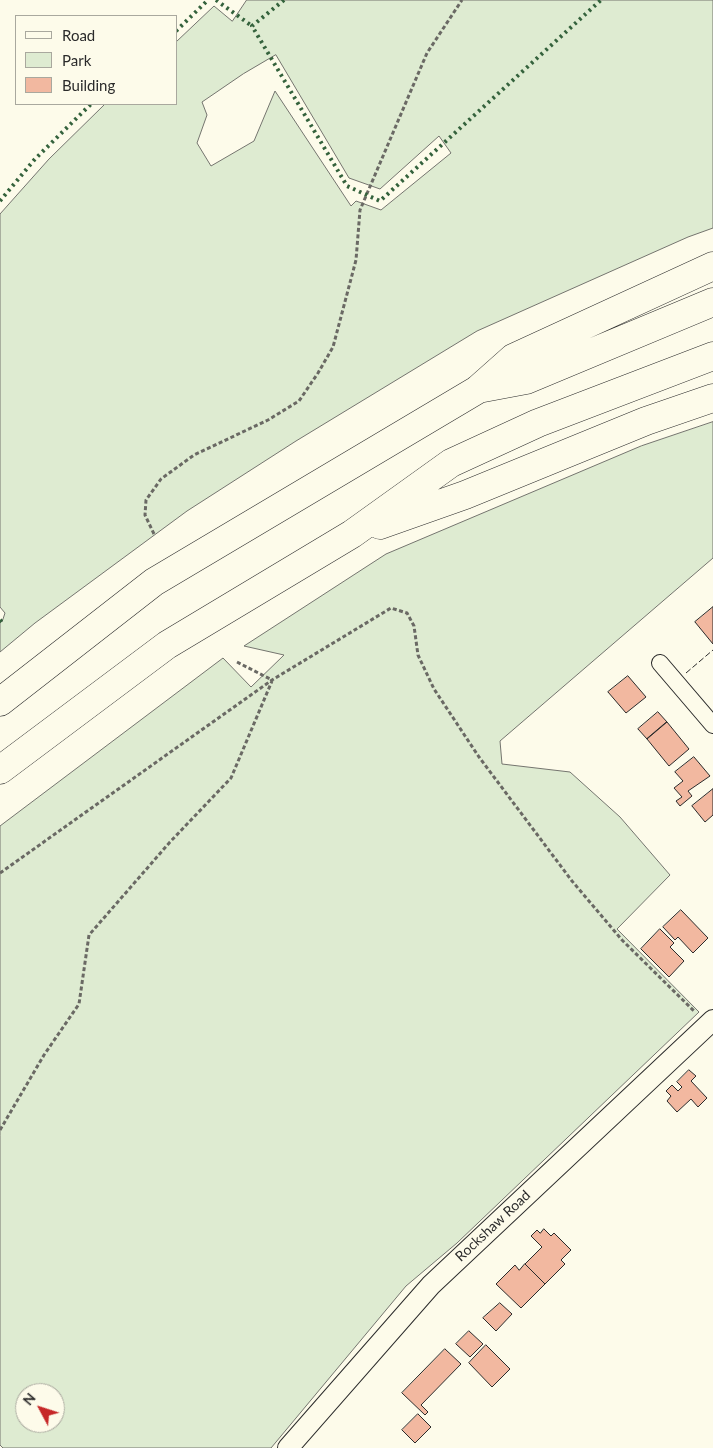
<!DOCTYPE html>
<html>
<head>
<meta charset="utf-8">
<style>
	body { margin:0 }
	#map { position:relative; width:713px; height:1448px; overflow:hidden; background:#fdfbea; font-family:Lato,sans-serif }
	canvas { display:block }
	.legend { position:absolute; left:15px; top:15px; width:162px; height:90px; box-sizing:border-box; background:#fdfbea; border:1px solid #a9a89e; margin:0; padding:6px 9px; list-style:none; font-size:15px; color:#2b2b2b }
	.legend li { display:flex; align-items:center; gap:10px; height:25px }
	.legend b { width:25px; border:1px solid #a9a89e }
	.north { position:absolute; left:15px; top:1383px; width:50px; height:50px; box-sizing:border-box; background:#fdfbea; border:1px solid #a9a89e; border-radius:50%; rotate:310deg; font-size:14px; font-weight:700; line-height:20px; text-align:center; color:#2b2b2b }
	.north::after { content:''; display:block; margin:auto; width:18px; height:22px; background:#c62828; clip-path:polygon(50% 0,100% 100%,50% 72%,0 100%) }
</style>
</head>
<body>
<div id="map">
<canvas width="713" height="1448"></canvas>
<ul class="legend">
<li><b style="height:6px;background:#fdfbea"></b>Road</li>
<li><b style="height:14px;background:#deebd1"></b>Park</li>
<li><b style="height:14px;background:#f2b8a0"></b>Building</li>
</ul>
<div class="north">N</div>
</div>
<script>
const ctx = document.querySelector('canvas').getContext('2d');
ctx.lineJoin = 'round';
function paint(path, color) {
  ctx.fillStyle = color;
  ctx.fill(path, 'evenodd');
}
function stroke(path, color, width, dash) {
  ctx.strokeStyle = color;
  ctx.lineWidth = width;
  ctx.lineCap = dash ? 'butt' : 'round';
  ctx.setLineDash(dash || []);
  ctx.stroke(path);
}
function label(font, color, halo, rows, align = 'center') {
  ctx.font = font + ' Lato,sans-serif';
  ctx.lineWidth = 4;
  ctx.setLineDash([]);
  ctx.textBaseline = 'middle';
  ctx.strokeStyle = halo;
  ctx.fillStyle = color;
  for (const [text, x, y, turn = 0] of rows) {
    ctx.save();
    ctx.translate(x, y);
    ctx.rotate((+turn || 0) * Math.PI / 180);
    ctx.textAlign = isNaN(turn) ? turn : align;
    if (halo) ctx.strokeText(text, 0, 0);
    ctx.fillText(text, 0, 0);
    ctx.restore();
  }
}
const green = new Path2D(`
	M247 0H713V228L688 237 477 331 296 441 187 511 35 623 0 652V620L2 622 5 613 0 607V214L49 159 105 104H176V42L214 6 232 21ZM276 55 349 178 380 189 439 136 451 153 381 210 356 201 351 206 275 91 254 141 211 166 197 143 207 115 202 102 243 74Z
	M713 422V558L500 741 502 764 570 772 620 817 670 875 617 929 699 1012 457 1243 406 1286 271 1448H3L0 1445V826L223 658 251 687 284 655 244 646 386 554 641 446ZM25 1393H55V1423H25Z`);
const building = new Path2D(`
	M713 607V644L695 622Z
	M628 676 646 697 626 713 608 692Z
	M658 712 667 722 647 739 638 729Z
	M667 722 689 749 669 766 647 739Z
	M694 757 710 776 688 791 692 796 680 806 676 801 682 797 674 788 683 781 675 772Z
	M713 789V815L705 822 692 806Z
	M681 910 708 938 693 953 678 937 675 940 663 927Z
	M660 929 674 943 670 947 684 961 669 977 641 949Z
	M689 1070 696 1076 691 1081 707 1098 698 1107 691 1099 677 1112 667 1101 671 1096 666 1091 672 1085 678 1091 682 1087 677 1082Z
	M544 1229 551 1236 554 1233 571 1250 561 1260 565 1264 545 1284 525 1264 542 1247 531 1236 537 1230 540 1233Z
	M525 1264 545 1284 521 1308 496 1284 515 1265 519 1270Z
	M500 1303 512 1314 496 1331 483 1318Z
	M469 1331 483 1344 470 1357 456 1344Z
	M486 1345 510 1369 492 1387 469 1363Z
	M445 1349 461 1364 421 1405 428 1412 425 1415 402 1393Z
	M418 1414 431 1427 415 1443 402 1430Z`);
const path = new Path2D(`
	M154 534 145 515 146 500 161 479 194 455 268 420 299 401 318 373 333 347 356 260 360 210 427 53 462 0
	M237 662 272 680
	M0 873 272 680 391 608 407 613 414 626 418 655 434 689 479 757 572 881 622 940 695 1012
	M0 1130 44 1055 79 1004 89 935 170 842 231 778 272 681`);
const minor = new Path2D(`
	M660 663 713 725`);
const tertiary = new Path2D(`
	M288 1448 431 1285 713 1020`);
const motorway = new Path2D(`
	M478 389 526 380 713 302
	M380 525 465 495 646 421 713 398
	M0 702 154 582 477 390 513 358 713 266
	M0 770 167 645 352 534 451 463 538 423 713 356`);
const hedge = new Path2D(`
	M216 0 252 26
	M284 0 252 26 347 186 380 201 601 0
	M176 31 208 0
	M0 201 35 159 91 104
	M0 620 2 622 0 624`);
const fence = new Path2D(`
	M686 673 713 650`);
const streetNames = [
	["Rockshaw Road",493,1226,-43]
];
paint(green, '#deebd1');
stroke(green, '#74746e', 1);
paint(building, '#f2b8a0');
stroke(building, '#2b2b2b', 1);
stroke(minor, '#2b2b2b', 18);
stroke(tertiary, '#2b2b2b', 22);
stroke(motorway, '#2b2b2b', 29);
stroke(path, '#6a6964', 3, [4, 2.5]);
stroke(minor, '#fdfbea', 16);
stroke(tertiary, '#fdfbea', 20);
stroke(motorway, '#fdfbea', 28);
stroke(hedge, '#34623c', 4, [2.5, 4]);
stroke(fence, '#2b2b2b', 1, [6, 2.5]);
label('14px', '#2b2b2b', '#fdfbea', streetNames);
</script>
</body>
</html>
